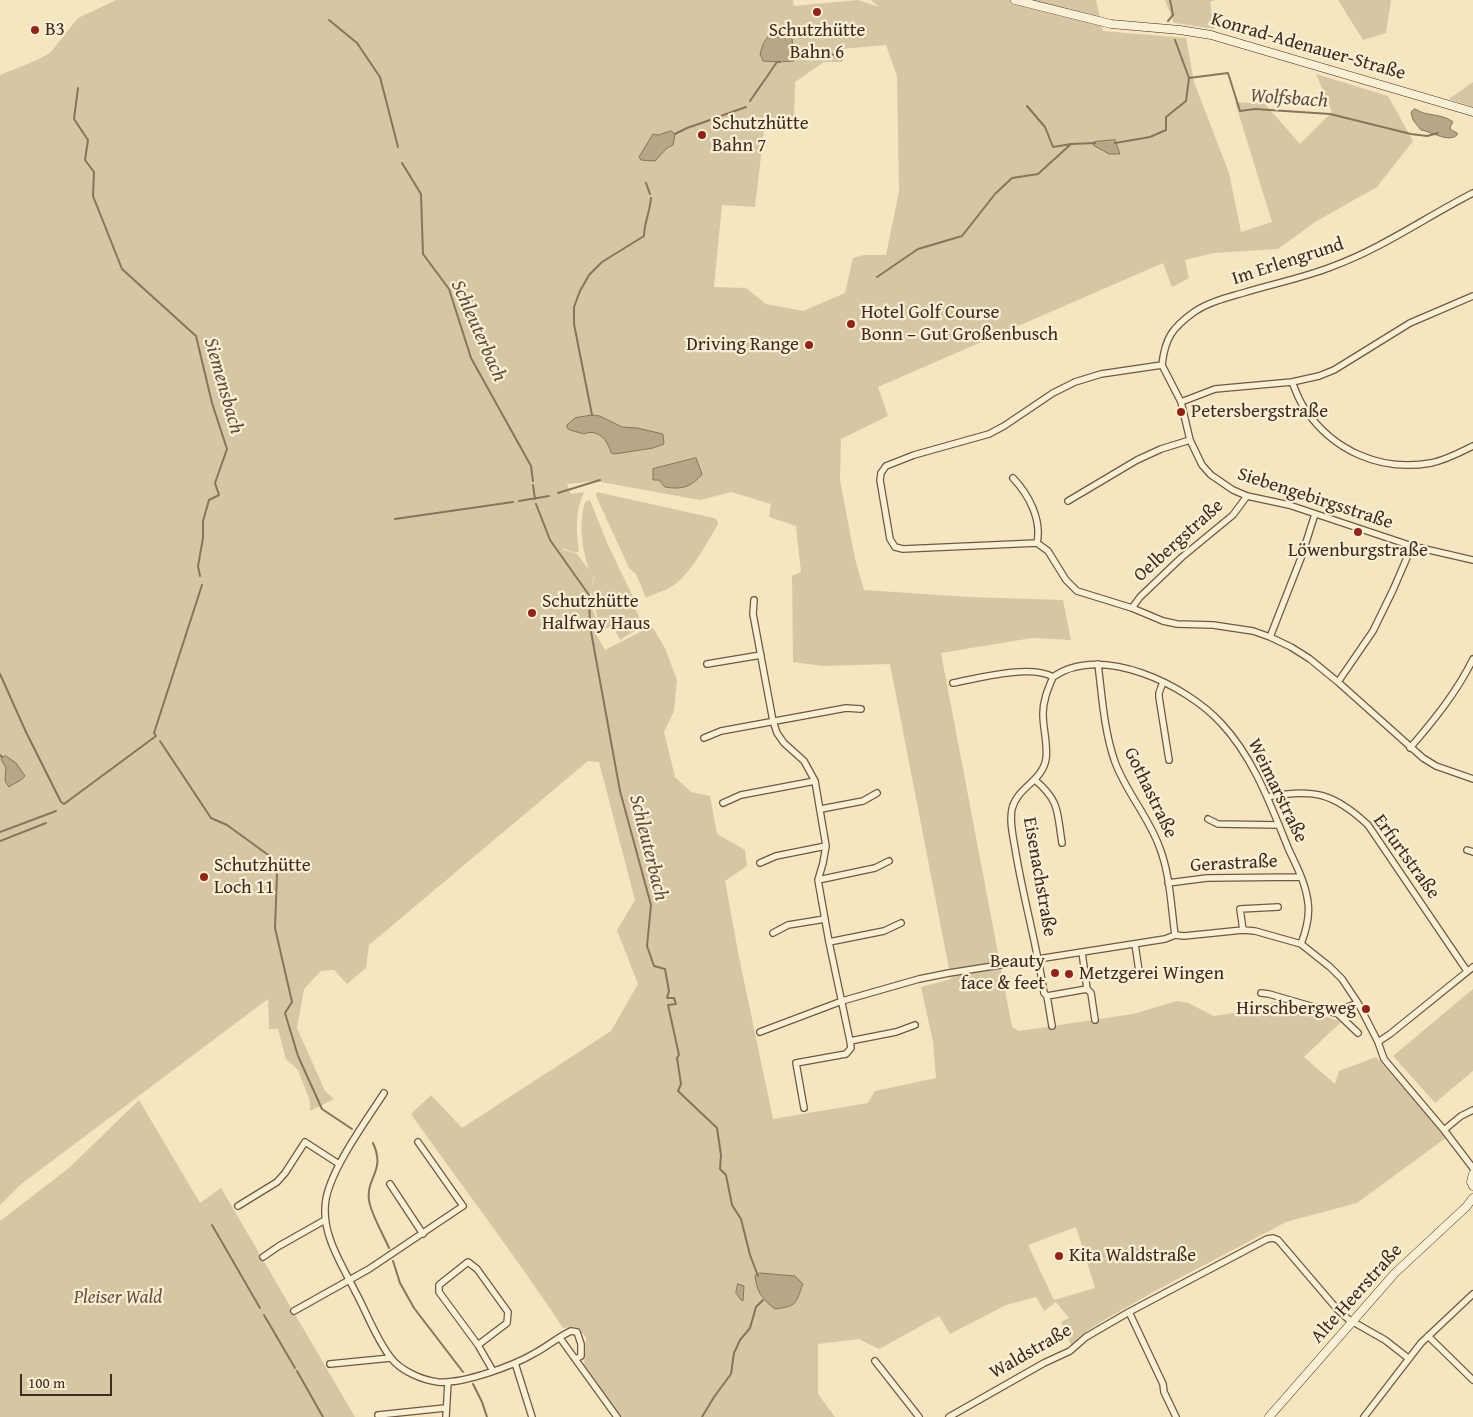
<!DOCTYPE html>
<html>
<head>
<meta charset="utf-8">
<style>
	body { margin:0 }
	#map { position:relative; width:1473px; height:1417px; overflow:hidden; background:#f5e6bf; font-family:"Gentium Book Plus",serif }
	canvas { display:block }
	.scale { position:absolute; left:20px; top:1374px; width:92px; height:22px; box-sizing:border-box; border:2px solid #42291b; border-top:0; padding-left:6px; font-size:15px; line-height:18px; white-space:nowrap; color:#42291b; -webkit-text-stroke:4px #f8efd5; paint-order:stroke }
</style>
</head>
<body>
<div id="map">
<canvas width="1473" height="1417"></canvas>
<div class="scale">100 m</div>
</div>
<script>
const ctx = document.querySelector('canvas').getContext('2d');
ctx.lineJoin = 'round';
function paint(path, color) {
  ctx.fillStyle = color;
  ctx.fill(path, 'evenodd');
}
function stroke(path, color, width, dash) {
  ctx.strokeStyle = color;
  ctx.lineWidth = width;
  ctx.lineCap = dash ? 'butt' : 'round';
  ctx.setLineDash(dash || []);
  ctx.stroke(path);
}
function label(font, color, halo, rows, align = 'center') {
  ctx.font = font + ' "Gentium Book Plus",serif';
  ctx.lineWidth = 4.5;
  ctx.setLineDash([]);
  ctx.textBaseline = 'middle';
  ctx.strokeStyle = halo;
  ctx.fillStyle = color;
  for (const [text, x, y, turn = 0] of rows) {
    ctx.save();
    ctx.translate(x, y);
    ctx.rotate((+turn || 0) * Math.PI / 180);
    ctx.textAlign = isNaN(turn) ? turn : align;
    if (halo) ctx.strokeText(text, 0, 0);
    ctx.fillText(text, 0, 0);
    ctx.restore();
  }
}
const green = new Path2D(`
	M116 0H793L794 6 858 0 879 7 871 0H1096L1103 31 1186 38 1194 82 1229 173 1241 232 1272 222 1235 102 1265 104 1300 144 1332 112 1316 74 1388 96 1413 141 1377 187 1315 222 1278 249 1214 253 1185 260 1189 278 1172 287 1163 263 878 387 888 416 841 439 840 480 855 559 864 590 969 597 1063 600 1071 640 1032 638 941 653 1012 1027 1019 1031 1133 1014 1177 1001 1188 1003 1214 1016 1241 1012 1281 1000 1341 1022 1304 1057 1335 1084 1339 1071 1376 1057 1447 1137 1357 1203 1286 1222 1155 1291 1106 1319 1087 1331 1071 1345 1061 1322 1069 1318 1056 1302 1044 1311 1036 1297 1006 1305 950 1334 939 1316 879 1349 859 1339 818 1344V1394L835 1417H621L584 1365 586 1337 575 1327 563 1328C515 1255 461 1185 411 1114L431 1095 462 1128 611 1031 638 984 617 930 635 900 599 762 588 761 369 945 366 968 347 984 334 970 321 971 304 989 297 1028 325 1091 334 1099 310 1111V1101L298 1070 286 1059 278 1029H269L268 999 20 1185 0 1205V75L37 60 50 53 78 18ZM769 36 792 38 794 61 777 62 763 61ZM886 45 897 76 899 191 886 255H864L853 258 845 293 803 311 766 304 746 288 714 287 722 205 755 207 765 122H794L795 82 824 62H843L842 49ZM595 481 700 500 731 492 771 504 769 517 796 526 801 572 792 576 793 662 823 666 890 664 951 979 921 987 933 1042 936 1078 875 1091 868 1103 773 1119 739 957 725 881 747 866 745 850 717 834 710 796 691 792 675 777 664 732 674 711 677 680 665 648 653 628 642 631 605 650 596 634 602 629C593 612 585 598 594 579L592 575 595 578 590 590 597 616 603 629 613 627 620 640 642 626V623L633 604 636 603 608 545 590 500 585 502C578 525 582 548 589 570L577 554 564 550 563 548 575 553 579 551C576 531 575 511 584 492L571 494 567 484ZM1076 1227 1095 1288 1054 1300 1028 1245ZM781 1276H794L763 1300 756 1285Z
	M1165 0H1215L1210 2 1215 29 1174 23Z
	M1338 0H1391L1386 33 1363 40Z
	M1473 82V107L1449 99Z
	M597 492 714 518 717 520 718 524C708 541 689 577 671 587 663 592 654 593 646 598L636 574 629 568 596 496Z
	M1473 989V1071L1435 1103 1393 1056Z
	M139 1100 200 1203 221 1188 355 1417H0V1221L69 1168Z`);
const water = new Path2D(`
	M769 36 792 38 794 61 777 62 763 61 760 54 763 44Z
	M1415 109C1427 117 1442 113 1453 122L1450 127 1451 130 1457 133V135C1449 143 1432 132 1421 130L1413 120 1411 112 1413 110Z
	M671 131 675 134 673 145 667 148 655 161 641 160 639 157 653 134 658 135Z
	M1115 140 1120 154H1109L1093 145 1094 142Z
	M592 415 600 416 622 427 637 428 663 434 664 444 653 448 615 454 611 453C608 440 597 428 584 434L570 430 567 428V425L575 418Z
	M696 458 702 474C692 487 681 490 665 487L659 480H653V469Z
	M6 756 16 763 25 776C22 781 14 783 9 787L5 781 6 768 1 759 2 757Z
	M760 1273 795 1276 803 1284C795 1304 798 1306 775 1309 762 1299 757 1293 755 1276Z
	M738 1284 744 1286 743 1301 741 1300 736 1293Z`);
const stream = new Path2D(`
	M329 20 357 43 380 77 398 147
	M1168 21 1173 15 1170 0
	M1175 40 1189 78 1228 73 1240 111 1255 109 1330 114 1411 134 1427 136 1438 133
	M794 58 838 54
	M78 88 74 119 88 140 85 160 94 172 93 196 122 269 196 336 212 403 227 449 215 483 219 495 209 500 203 521V538L198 566 200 576
	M750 101 777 62H780
	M1027 106 1045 127 1053 147 1071 144 1095 143
	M715 118 746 107
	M675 134 687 128 710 120
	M1115 143 1150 137 1166 130V117L1186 101 1189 78
	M402 163 421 194 423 254 449 289 471 358 531 466 533 481
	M646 183 650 194
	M877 277 918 249 962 236 995 194 1012 178 1038 174 1071 144
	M592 415 574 324V307L580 291 589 275 602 262 644 236C644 223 650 212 651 198
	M533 485 535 499
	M558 493 600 480
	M519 501 549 496
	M536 504 550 540 589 595 590 626 620 791 651 905 647 946 654 966 665 969 669 991 667 998H674L676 1004 668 1005 679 1055 677 1058 681 1084 678 1091 717 1128 721 1155 720 1169 726 1175 732 1205 741 1219 750 1255 758 1276
	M395 519 513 502
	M0 674 26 732 61 802 64 804 156 736 154 733 202 585
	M160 741 211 818 227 825 271 857 277 875 275 928 292 1002 285 1013 298 1056 322 1109 352 1129
	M0 755 2 757
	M0 832 56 811
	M0 841 46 823
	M373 1143C386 1171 366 1177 369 1200 370 1212 384 1236 389 1248
	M212 1225 260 1308
	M393 1261 400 1283 414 1308 463 1372
	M264 1315 295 1368
	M297 1371 323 1417
	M473 1384 482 1402 487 1417
	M702 1417 714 1397 731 1374 734 1353 740 1340 750 1328 756 1307 763 1300`);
const street = new Path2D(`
	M1162 365 1101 374 1075 382 1053 393 1004 426 989 434 914 455 886 466 881 473 880 480 890 539 895 547 903 549 1037 543 1048 551 1066 580 1077 591 1132 608 1163 621 1177 624 1213 625 1253 631 1270 637 1291 647 1310 659 1338 682 1423 758 1436 766 1473 779
	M1162 365 1181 402 1190 440 1202 465 1211 475 1233 490 1247 496 1289 505 1412 546 1473 560
	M1162 365C1165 338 1172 328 1194 312 1209 302 1226 298 1243 293 1272 284 1303 278 1331 267 1381 249 1426 217 1473 193
	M1292 382C1296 391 1299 401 1305 409 1333 451 1381 472 1431 463 1446 460 1459 453 1473 446
	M1181 402 1215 389 1292 382 1319 376 1334 370 1410 323 1473 296
	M1013 478C1029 495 1042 520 1037 543
	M1068 501 1137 460 1161 449 1190 440
	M754 600 753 614 773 721 777 733 784 743 804 761 815 781 826 846 823 863 818 880 829 942 850 1041 851 1048 846 1054 796 1063 804 1108
	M1132 608 1140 597 1182 557 1233 515 1247 496
	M1270 637 1301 558 1315 514
	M707 664 761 655
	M1098 664C1102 696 1104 731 1115 762 1126 792 1148 816 1159 846 1170 873 1171 906 1175 935
	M1163 682 1159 693V697L1169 760
	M1338 682 1373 631 1393 590 1412 546
	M953 683C978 678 1031 664 1053 677
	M704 738 721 731 846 708 861 709
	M1410 748C1434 720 1457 692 1473 659
	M1035 780C1060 801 1057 812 1062 843
	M1267 797C1313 788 1334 793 1368 825L1467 971
	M723 803 741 795 815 781
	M821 809 863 801 877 793
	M1208 819 1218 824 1279 825
	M1467 850 1473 852
	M760 863 776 856 826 846
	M818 880 875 868 889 861
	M1168 883 1207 878 1301 877
	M1243 930 1240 909 1278 907
	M773 933 788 925 825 919
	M829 942 884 931 901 923
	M1135 944 1139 971
	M1082 952 1087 989 1091 993 1095 1020
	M1261 993 1269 994 1338 1014 1345 1008 1358 1003
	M1047 996 1087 989
	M1338 1014 1358 1033
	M1052 1026 1047 996 1044 993C1037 946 1024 901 1016 854 1014 840 1009 823 1012 809 1017 787 1042 782 1046 759 1048 744 1043 729 1043 714 1043 700 1048 689 1053 677 1101 643 1186 685 1221 723 1254 758 1271 806 1289 850 1297 867 1306 884 1308 903 1310 917 1306 931 1301 944
	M760 1032 842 1001 919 979 949 973 1165 939 1175 935 1184 936 1243 930 1255 931 1301 944 1330 967 1342 979 1358 1003 1378 1042 1384 1059 1444 1130 1473 1168
	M850 1041 896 1032 915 1025
	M1378 1042 1390 1034 1473 967
	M384 1093C366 1121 332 1167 326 1199 320 1232 341 1263 355 1291 367 1313 376 1339 391 1358 401 1371 422 1380 438 1382 463 1384 513 1366 535 1353 548 1346 558 1337 571 1331L577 1332 581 1344V1356L576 1359
	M1444 1130 1461 1116 1473 1110
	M390 1184 423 1234
	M238 1206 277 1182 285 1173 305 1142 339 1164
	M263 1257 279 1246 325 1220
	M294 1311 369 1269 463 1206 418 1142
	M1129 1312 1163 1384 1164 1392 1176 1417
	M1428 1336 1473 1380
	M560 1338 617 1417
	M478 1345 507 1323 508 1312 477 1269 468 1262 439 1285V1292L478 1345 493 1371
	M875 1361 919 1417
	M515 1363 532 1417
	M330 1364 391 1358
	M378 1415 445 1408
	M446 1417 448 1382
	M949 1417 1044 1363 1070 1351 1086 1337 1129 1312 1267 1239 1273 1238 1278 1240 1337 1309 1348 1319 1385 1340 1408 1358
	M1364 1417 1421 1343 1473 1294`);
const secondary = new Path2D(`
	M1015 0 1111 24 1180 30 1211 35 1473 112
	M1473 1174 1471 1182 1473 1186
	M1269 1417 1395 1273 1466 1207 1473 1198`);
const markers = [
	[817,12,5,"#8f2418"],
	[35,30,5,"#8f2418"],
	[702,135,5,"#8f2418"],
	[851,324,5,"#8f2418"],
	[809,345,5,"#8f2418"],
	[1181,412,5,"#8f2418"],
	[1358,532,5,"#8f2418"],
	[532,613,5,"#8f2418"],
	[204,877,5,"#8f2418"],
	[1055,973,5,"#8f2418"],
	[1069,974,5,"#8f2418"],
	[1366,1009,5,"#8f2418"],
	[1059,1256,5,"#8f2418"]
];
const poiNames = [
	["B3",45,30],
	["Schutzhütte",817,31,"center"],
	["Bahn 6",817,53,"center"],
	["Schutzhütte",712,124],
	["Bahn 7",712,146],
	["Hotel Golf Course",861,313],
	["Bonn – Gut Großenbusch",861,335],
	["Driving Range",799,345,"right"],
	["Petersbergstraße",1191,412],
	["Löwenburgstraße",1358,551,"center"],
	["Schutzhütte",542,602],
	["Halfway Haus",542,624],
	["Schutzhütte",214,866],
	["Loch 11",214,888],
	["Beauty",1045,962,"right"],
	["face & feet",1045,984,"right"],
	["Metzgerei Wingen",1079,974],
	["Hirschbergweg",1356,1009,"right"],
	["Kita Waldstraße",1069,1256]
];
const streetNames = [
	["Konrad-Adenauer-Straße",1308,47,16],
	["Im Erlengrund",1288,262,-18],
	["Siebengebirgsstraße",1315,499,18],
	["Oelbergstraße",1179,541,-42],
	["Weimarstraße",1277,791,64],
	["Gothastraße",1150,793,64],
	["Erfurtstraße",1406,857,54],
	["Gerastraße",1234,864,-3],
	["Eisenachstraße",1039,877,80],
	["Alte Heerstraße",1357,1294,-48],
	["Waldstraße",1031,1352,-30]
];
const parkNames = [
	["Pleiser Wald",118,1298]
];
const waterNames = [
	["Wolfsbach",1289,99,4],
	["Schleuterbach",478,331,66],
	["Siemensbach",223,386,74],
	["Schleuterbach",648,848,76]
];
paint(green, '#d7c6a3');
paint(water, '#b8a687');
stroke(water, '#89745c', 1);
stroke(stream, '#89745c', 2);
stroke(street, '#6f5844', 8);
stroke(secondary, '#42291b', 9);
stroke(street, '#f8efd5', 5.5);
stroke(secondary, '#f8efd5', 8);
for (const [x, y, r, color] of markers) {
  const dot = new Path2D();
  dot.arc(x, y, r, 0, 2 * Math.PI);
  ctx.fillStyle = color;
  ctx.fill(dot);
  stroke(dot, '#f8efd5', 2);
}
label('19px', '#42291b', '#f8efd5', poiNames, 'left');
label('19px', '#42291b', '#f8efd5', streetNames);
label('italic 19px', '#67503d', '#f8efd5', parkNames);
label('italic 20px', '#654e3b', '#f8efd5', waterNames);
</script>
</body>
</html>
